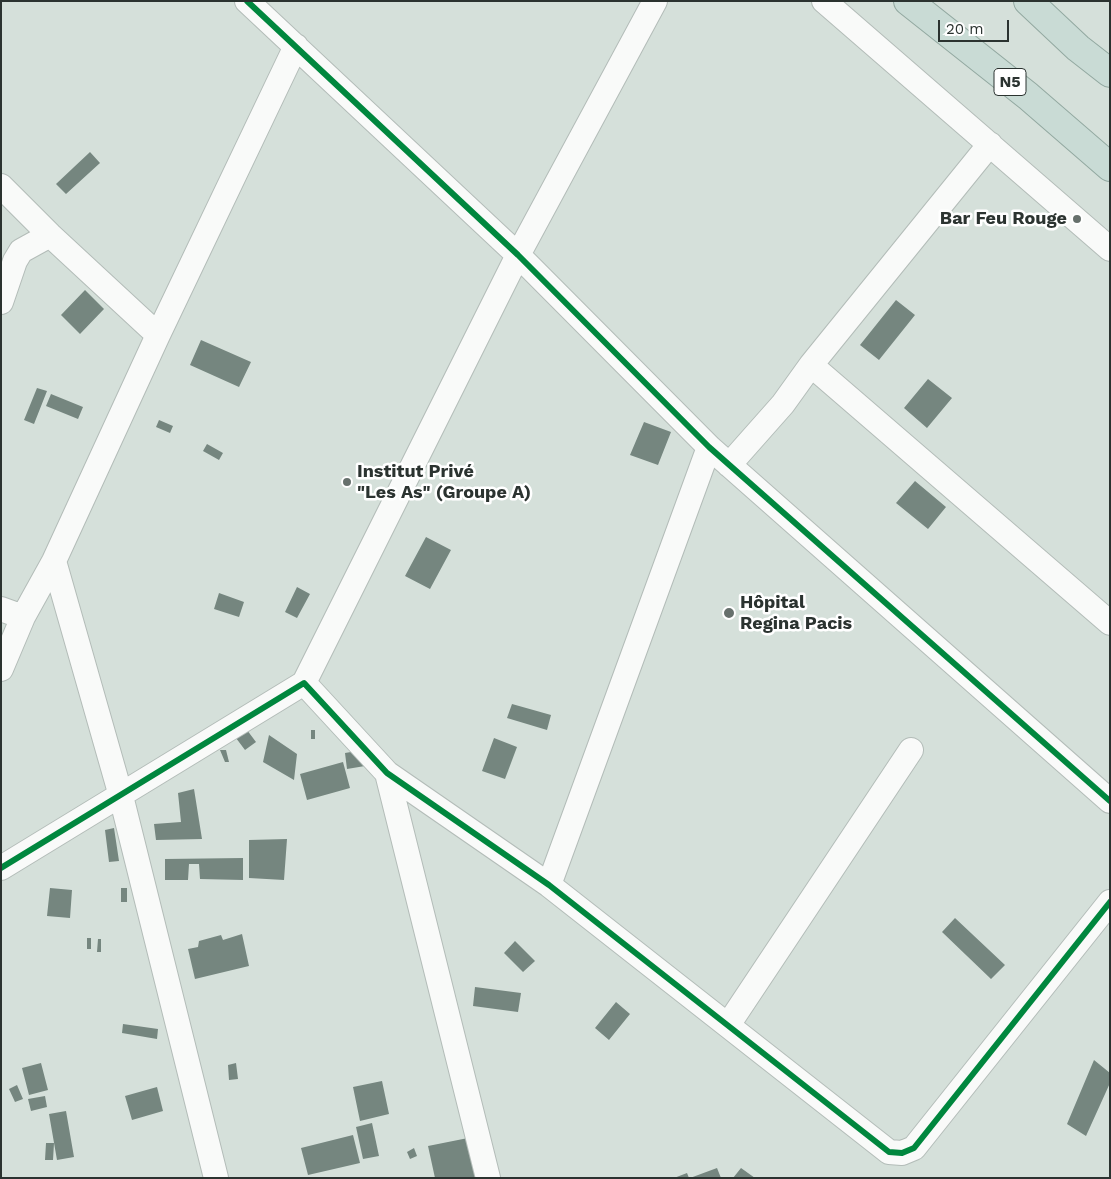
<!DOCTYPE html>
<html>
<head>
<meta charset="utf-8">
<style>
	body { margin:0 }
	#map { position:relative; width:1111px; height:1179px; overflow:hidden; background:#d5e0da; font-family:"Work Sans",sans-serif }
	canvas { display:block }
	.frame { position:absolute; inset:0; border:2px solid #2b3330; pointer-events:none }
	.scale { position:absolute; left:938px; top:20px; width:71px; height:22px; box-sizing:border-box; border:2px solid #2b3330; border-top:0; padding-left:6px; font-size:15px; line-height:18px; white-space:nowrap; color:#2b3330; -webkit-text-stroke:4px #fff; paint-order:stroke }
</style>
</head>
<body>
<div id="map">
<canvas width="1111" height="1179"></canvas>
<div class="frame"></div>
<div class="scale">20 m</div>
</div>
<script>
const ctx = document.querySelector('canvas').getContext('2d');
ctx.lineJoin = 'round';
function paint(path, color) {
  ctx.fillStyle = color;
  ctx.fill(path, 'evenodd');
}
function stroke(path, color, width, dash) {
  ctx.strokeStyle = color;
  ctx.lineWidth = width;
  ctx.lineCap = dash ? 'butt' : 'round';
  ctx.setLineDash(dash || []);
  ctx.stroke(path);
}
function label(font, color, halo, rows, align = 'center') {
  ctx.font = font + ' "Work Sans",sans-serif';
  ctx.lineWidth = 5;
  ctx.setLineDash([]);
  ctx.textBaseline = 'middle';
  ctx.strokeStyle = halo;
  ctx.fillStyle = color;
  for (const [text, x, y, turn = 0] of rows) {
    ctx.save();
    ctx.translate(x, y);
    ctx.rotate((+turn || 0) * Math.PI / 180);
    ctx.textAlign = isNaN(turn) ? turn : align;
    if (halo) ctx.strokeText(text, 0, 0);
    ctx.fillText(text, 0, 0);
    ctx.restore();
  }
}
const building = new Path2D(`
	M90 152 100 163 66 194 56 184Z
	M85 290 104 309 80 334 61 315Z
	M896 300 915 315 879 360 860 345Z
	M201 340 251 362 239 387 190 365Z
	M928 379 952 398 927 428 904 408Z
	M37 388 47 391 34 424 24 420Z
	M51 394 83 407 78 419 46 406Z
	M159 420 173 426 170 433 156 427Z
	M644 422 671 432 658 465 630 455Z
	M207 444 223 453 219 460 203 451Z
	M915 481 946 507 928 529 896 503Z
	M426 537 451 550 430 589 405 576Z
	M297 587 310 594 297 618 285 612Z
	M219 593 244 602 239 617 214 609Z
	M512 704 551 715 547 730 507 718Z
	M247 730 256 742 245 750 236 738Z
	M311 730H315V739H311Z
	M269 735 297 754 294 780 263 762Z
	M494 738 517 747 505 779 482 771Z
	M220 750H226L229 762H225Z
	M363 750 365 766 347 769 345 753Z
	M343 762 350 788 307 800 300 774Z
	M194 789 202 839 156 840 154 824 181 822 178 793Z
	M114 828 119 861 109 862 105 830Z
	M287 839 284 880 249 878V840Z
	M243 858V880L200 879 199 864H189L188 880H165V859Z
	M50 888 72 890 70 918 47 916Z
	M121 888H127V902H121Z
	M955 918 1005 965 991 979 942 932Z
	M242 934 249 966 195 979 188 949 198 947 199 941 221 935 223 940Z
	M87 938H91V949H87Z
	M98 939H101V952H97Z
	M515 941 535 961 523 972 504 953Z
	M475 987 521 993 518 1012 473 1006Z
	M616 1002 630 1014 609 1040 595 1028Z
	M123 1024 158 1029 157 1039 122 1033Z
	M1094 1060 1110 1073V1083L1086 1136 1067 1124Z
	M41 1063 48 1090 29 1095 22 1068Z
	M236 1063 238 1079 229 1080 228 1065Z
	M382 1081 389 1114 360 1121 353 1087Z
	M17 1085 23 1099 15 1102 9 1089Z
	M157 1087 163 1111 132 1120 125 1096Z
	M45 1096 47 1107 31 1111 28 1099Z
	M66 1111 74 1157 57 1160 49 1114Z
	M372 1123 379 1156 363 1159 356 1127Z
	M353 1135 360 1163 308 1175 301 1148Z
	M468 1138 476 1178H435L428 1146Z
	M46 1143H54L53 1160H45Z
	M414 1148 417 1156 410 1159 407 1152Z
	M717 1168 721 1178H690Z
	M741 1168 755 1178H733Z
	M687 1173 689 1178H674Z`);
const street = new Path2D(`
	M247 1 518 255 709 447 1110 801
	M824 1 1110 249
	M1 186 50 235 158 335
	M1 302 15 261 21 251 50 235
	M811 365 1110 623
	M729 465 783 404 811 365 990 144
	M54 561 121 796 216 1178
	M1 609 23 617
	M1 669 23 617 54 561 158 335 296 46
	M304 683 518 255 655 1
	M387 773 488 1178
	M1 868 304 683 387 773 549 885 889 1152 902 1153 914 1148 1110 902
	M549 885 709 447
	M728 1025 911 750`);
const highway = new Path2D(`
	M908 1 1028 96 1110 167
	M1028 1 1078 48 1110 73`);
const cycleway = new Path2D(`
	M247 1 518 255 709 447 1110 801
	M1 868 304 683 387 773 549 885 889 1152 902 1153 914 1148 1110 902`);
const markers = [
	[1077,219,5,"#66706c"],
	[347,482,5,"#66706c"],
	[729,613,6,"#66706c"]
];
const shields = [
	[1010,82,32]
];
const shieldNames = [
	["N5",1010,82]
];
const poiNames = [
	["Bar Feu Rouge",1067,219,"right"],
	["Institut Privé",357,472],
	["\"Les As\" (Groupe A)",357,493],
	["Hôpital",740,603],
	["Regina Pacis",740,624]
];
paint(building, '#75867f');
stroke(street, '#b3bcb8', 26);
stroke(highway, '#92a8a0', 30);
stroke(street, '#f9faf9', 24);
stroke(highway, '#c9dbd5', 28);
stroke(cycleway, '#00873e', 6);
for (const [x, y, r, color] of markers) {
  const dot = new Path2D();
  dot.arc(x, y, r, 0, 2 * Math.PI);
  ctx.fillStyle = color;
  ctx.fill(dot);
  stroke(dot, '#fff', 2);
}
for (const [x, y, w] of shields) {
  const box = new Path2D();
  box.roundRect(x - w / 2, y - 13.5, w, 27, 4);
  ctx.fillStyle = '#fff';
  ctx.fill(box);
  stroke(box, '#2b3330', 1);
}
label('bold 16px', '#2b3330', null, shieldNames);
label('bold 18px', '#2b3330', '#fff', poiNames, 'left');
</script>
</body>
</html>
